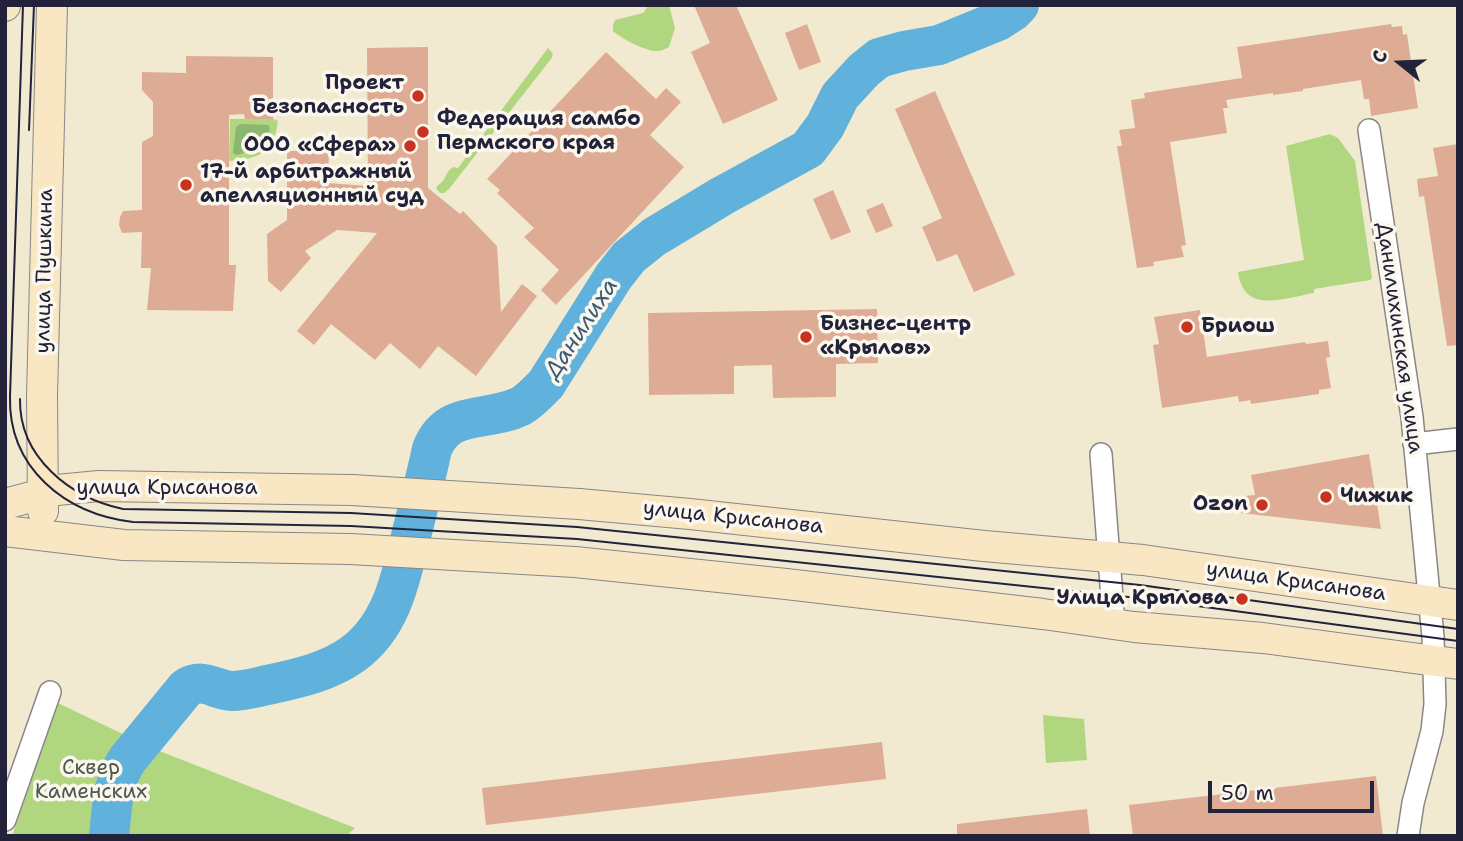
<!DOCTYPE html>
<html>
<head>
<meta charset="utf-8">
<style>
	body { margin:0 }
	#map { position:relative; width:1463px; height:841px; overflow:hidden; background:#f1ead1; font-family:"Shantell Sans",sans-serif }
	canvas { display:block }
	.frame { position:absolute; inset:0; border:7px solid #22223b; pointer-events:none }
	.north { position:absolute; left:1365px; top:28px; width:70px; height:70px; -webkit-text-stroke:5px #fbf7ec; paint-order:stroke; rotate:288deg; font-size:19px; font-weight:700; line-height:28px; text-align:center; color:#22223b }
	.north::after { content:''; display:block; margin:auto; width:24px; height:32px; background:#22223b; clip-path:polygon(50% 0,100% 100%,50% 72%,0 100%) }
	.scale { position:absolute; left:1208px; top:781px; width:166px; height:32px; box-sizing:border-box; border:4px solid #22223b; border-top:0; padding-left:9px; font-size:21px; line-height:24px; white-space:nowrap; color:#22223b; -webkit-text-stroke:5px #fbf7ec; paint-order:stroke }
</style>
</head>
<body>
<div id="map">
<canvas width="1463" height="841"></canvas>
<div class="frame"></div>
<div class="north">С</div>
<div class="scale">50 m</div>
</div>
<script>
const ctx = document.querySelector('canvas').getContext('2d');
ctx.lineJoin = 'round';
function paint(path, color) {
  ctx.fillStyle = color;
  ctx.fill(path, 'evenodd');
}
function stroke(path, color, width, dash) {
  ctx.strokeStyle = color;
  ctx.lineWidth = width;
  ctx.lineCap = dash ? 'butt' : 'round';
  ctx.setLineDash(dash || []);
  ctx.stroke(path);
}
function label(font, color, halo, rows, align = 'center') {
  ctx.font = font + ' "Shantell Sans",sans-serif';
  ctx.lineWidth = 7;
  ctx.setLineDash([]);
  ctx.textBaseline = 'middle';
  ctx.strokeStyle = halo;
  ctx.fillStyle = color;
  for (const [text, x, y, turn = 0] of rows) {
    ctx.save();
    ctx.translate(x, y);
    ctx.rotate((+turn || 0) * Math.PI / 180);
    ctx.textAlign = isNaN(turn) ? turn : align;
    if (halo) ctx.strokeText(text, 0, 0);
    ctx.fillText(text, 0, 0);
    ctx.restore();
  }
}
const green = new Path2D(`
	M649 5H669L675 28 669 47C665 49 662 51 657 51 647 52 620 38 613 31V25L615 20 643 13Z
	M548 48 553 54 551 59 449 189 444 193H440L436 188C437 186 439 184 441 183 447 178 445 172 453 167L458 168Z
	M230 119H273L278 121C274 153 259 159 229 161Z
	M1330 134 1338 138 1355 161 1372 278 1370 280 1314 289V293C1284 298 1244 315 1238 272L1304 260 1286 146Z
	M58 703 152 748 355 828 346 836H12Z
	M1043 715 1084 719 1087 760 1046 763Z`);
const forest = new Path2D(`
	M240 124 269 125 270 136C263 145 247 153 236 155L233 153 236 127Z`);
const stream = new Path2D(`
	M991 5 998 21`);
const river = new Path2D(`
	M109 836C112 809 112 783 127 760L186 688C204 677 214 690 232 691 242 691 254 688 263 686 294 679 327 673 353 654 393 625 401 576 412 532 419 504 426 477 432 449 448 408 487 423 521 406 530 401 538 392 546 384L614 276 629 257 654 237 722 196 808 149 825 126 840 96 864 70 879 58 904 51 939 45 998 21 1012 12 1019 5`);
const building = new Path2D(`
	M694 5H736L778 100 723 124 691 52 710 43Z
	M807 24 821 62 799 70 785 33Z
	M1391 24 1392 27 1402 26 1403 35 1407 34 1418 108 1371 116 1369 99H1364L1361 80 1303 89V91L1273 95V93L1226 100 1228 108H1223L1227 133 1170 142 1186 245 1181 246 1184 257 1153 262 1154 266 1137 268 1117 146H1122L1119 130 1135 128 1131 100 1145 98 1144 93 1242 78 1237 47Z
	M428 47V188L460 214 463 211 497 246 501 312 522 284 537 296 476 376 438 346 420 369 390 343 375 360 331 324 314 345 297 331 377 233 337 230 305 251 311 258 281 292 268 281 267 234 287 220V151H329L328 183 368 186 367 48Z
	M606 52 656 99 666 88 681 102 650 135 684 167 556 305 541 290 559 270 524 237 534 228 497 193 500 190 487 179Z
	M186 56 273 57V119H245L244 114 229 115V265H236L233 311 147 310 151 268H141L142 232 122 233 119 225 120 217 123 211 142 210V142L153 136V102L142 90V72L186 73Z
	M935 91 1015 275 974 292 957 254 937 262 922 227 942 218 895 109Z
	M1458 144V345L1447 346 1424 196 1419 197 1417 179 1438 176 1433 148Z
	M833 190 851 232 831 240 813 199Z
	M883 203 893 226 876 233 866 210Z
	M877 309 878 363 836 364V397L773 398 772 365 734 366V394L649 395 648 313Z
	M1200 310 1207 357 1305 342 1306 344 1328 341 1330 357 1326 358 1331 388 1319 390V394L1251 404 1250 400 1239 402 1238 396 1162 408 1153 345 1159 344 1154 317Z
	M1369 454 1381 529 1241 513 1245 496 1255 495 1251 475Z
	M882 742 886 779 486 825 482 788Z
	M1376 776 1383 836H1133L1129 805Z
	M1087 809 1090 836H957V824Z`);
const street = new Path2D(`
	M1369 130 1412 417 1433 637 1435 704 1432 731 1413 803 1408 836
	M1414 444 1458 439
	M1101 454 1114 624
	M5 820 50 692`);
const secondary = new Path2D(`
	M5 6V5
	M5 504 57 490 99 486 352 490 579 504 690 514 984 546 1143 560 1458 605
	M43 511 42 396 52 5
	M5 531 124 545 350 549 575 562 786 584 1043 614 1134 627 1263 638 1458 664`);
const tram = new Path2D(`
	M23 5 10 396C8 468 65 514 133 522L351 526 577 539 1138 598 1458 641
	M29 130 34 5
	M20 399C19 458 71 498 123 509L351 513 577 527 1140 585 1458 629`);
const markers = [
	[418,96,7,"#c8321e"],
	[423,132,7,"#c8321e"],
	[410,146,7,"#c8321e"],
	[186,185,7,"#c8321e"],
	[1187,327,7,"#c8321e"],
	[806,337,7,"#c8321e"],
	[1326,497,7,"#c8321e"],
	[1262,505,7,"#c8321e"],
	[1242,599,7,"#c8321e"]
];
const poiNames = [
	["Проект",404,84,"right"],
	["Безопасность",404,108,"right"],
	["Федерация самбо",437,120],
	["Пермского края",437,144],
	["ООО «Сфера»",396,146,"right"],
	["17-й арбитражный",200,173],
	["апелляционный суд",200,197],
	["Бизнес-центр",820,325],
	["«Крылов»",820,349],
	["Бриош",1201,327],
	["Чижик",1340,497],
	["Ozon",1248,505,"right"],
	["Улица Крылова",1228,599,"right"]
];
const streetNames = [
	["улица Пушкина",45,271,-89],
	["Данилихинская улица",1399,338,82],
	["улица Крисанова",167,489],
	["улица Крисанова",733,518,6],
	["улица Крисанова",1296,582,8]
];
const parkNames = [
	["Сквер",91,769],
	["Каменских",91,793]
];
const waterNames = [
	["Данилиха",582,329,-57]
];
paint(green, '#b1d680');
paint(forest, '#8cb76e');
stroke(stream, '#60b1db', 7);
stroke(river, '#60b1db', 40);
paint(building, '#deac94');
stroke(street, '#8a8686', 24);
stroke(secondary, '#8a8686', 32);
stroke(street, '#fff', 21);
stroke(secondary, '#f9e7c3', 30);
stroke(tram, '#22223b', 2);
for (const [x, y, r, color] of markers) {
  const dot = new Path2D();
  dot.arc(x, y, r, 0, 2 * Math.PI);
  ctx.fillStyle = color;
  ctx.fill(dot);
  stroke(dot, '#fbf7ec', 2.5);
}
label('bold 21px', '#22223b', '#fbf7ec', poiNames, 'left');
label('21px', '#22223b', '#fbf7ec', streetNames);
label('21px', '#4d5850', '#fbf7ec', parkNames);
label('italic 23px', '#3b5b7b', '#fbf7ec', waterNames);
</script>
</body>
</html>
